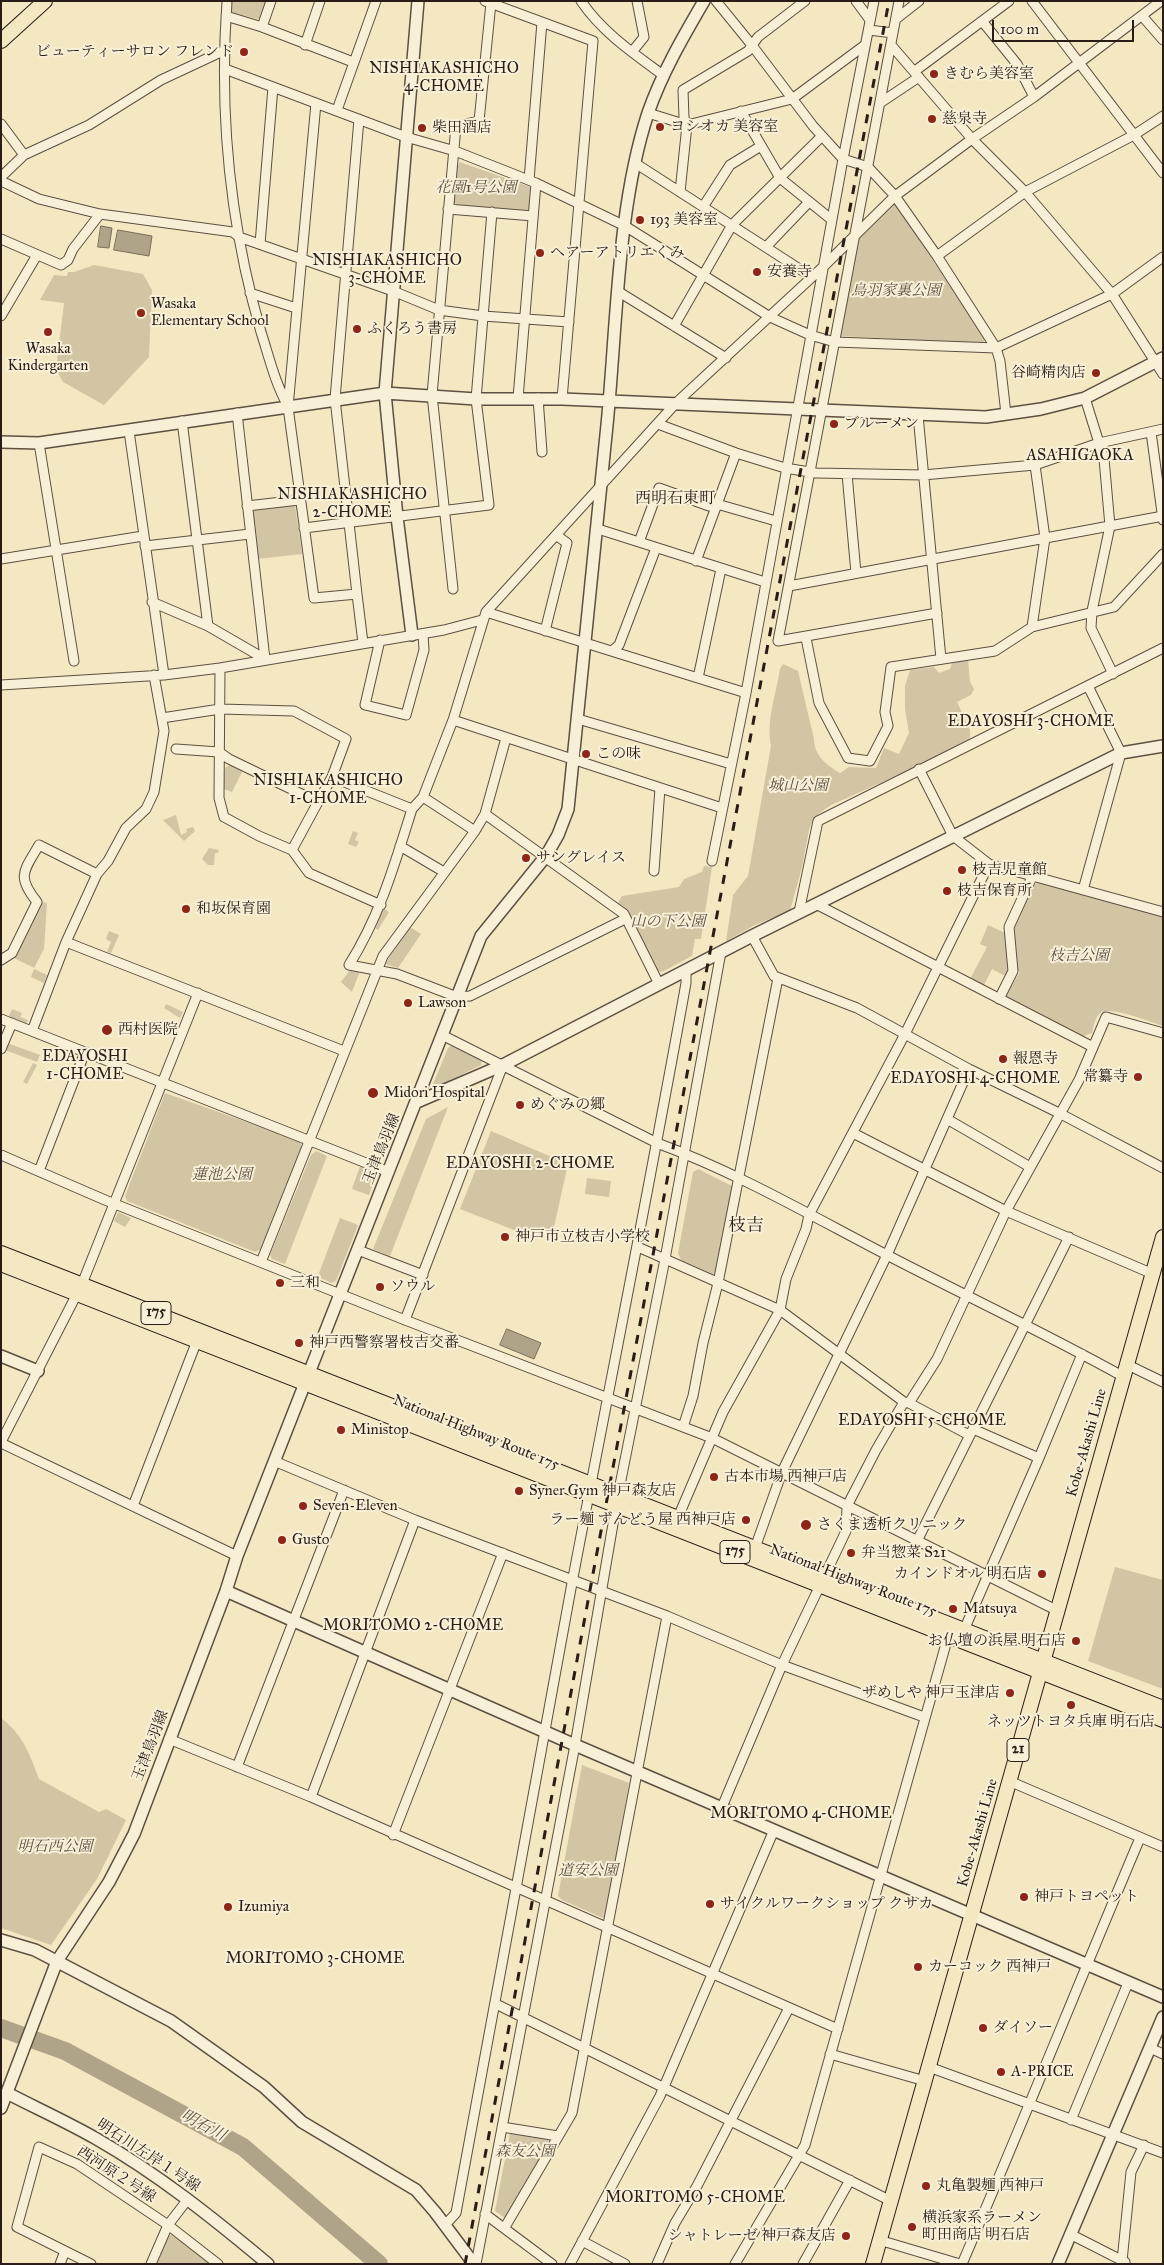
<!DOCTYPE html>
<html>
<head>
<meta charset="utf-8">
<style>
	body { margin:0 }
	#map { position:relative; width:1164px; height:2265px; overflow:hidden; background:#f3e8c1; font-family:"IM FELL Great Primer",serif }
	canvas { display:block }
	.frame { position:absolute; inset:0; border:2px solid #2a1d18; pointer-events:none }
	.scale { position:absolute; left:992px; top:20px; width:142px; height:22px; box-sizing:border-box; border:2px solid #2a1d18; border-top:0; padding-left:6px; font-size:15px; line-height:18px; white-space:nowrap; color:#2a1d18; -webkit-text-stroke:4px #f7f0d7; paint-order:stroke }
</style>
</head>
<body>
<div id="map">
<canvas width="1164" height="2265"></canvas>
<div class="frame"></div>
<div class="scale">100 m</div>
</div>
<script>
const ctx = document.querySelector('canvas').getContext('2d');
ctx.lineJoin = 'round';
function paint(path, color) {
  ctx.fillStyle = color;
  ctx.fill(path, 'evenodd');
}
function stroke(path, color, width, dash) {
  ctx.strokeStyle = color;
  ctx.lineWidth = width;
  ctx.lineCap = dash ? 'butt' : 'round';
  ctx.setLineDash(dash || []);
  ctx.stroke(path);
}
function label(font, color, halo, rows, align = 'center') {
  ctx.font = font + ' "IM FELL Great Primer","Noto Serif JP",serif';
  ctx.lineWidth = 4;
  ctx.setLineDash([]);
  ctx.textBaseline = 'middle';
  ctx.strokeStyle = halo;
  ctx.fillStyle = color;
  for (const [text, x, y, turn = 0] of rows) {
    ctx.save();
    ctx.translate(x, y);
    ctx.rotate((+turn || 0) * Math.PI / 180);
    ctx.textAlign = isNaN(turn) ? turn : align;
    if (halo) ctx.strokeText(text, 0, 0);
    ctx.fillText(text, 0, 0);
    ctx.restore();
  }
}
const green = new Path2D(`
	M232 1H267L261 20 230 12Z
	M460 162 530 187 529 212 453 204 457 167Z
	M895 204 985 338 983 344 841 336 858 240Z
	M94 265 143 274 152 290 149 357 104 405 63 382 56 369 64 303 40 300 54 275 67 276 68 272H74Z
	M295 505 302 554 257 559 252 510Z
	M968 659 970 682 974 689 971 695 957 702 970 730V738L930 761 831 805 814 817 809 830 802 867 790 911 755 925 726 941 733 895 748 876 771 746C766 720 776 695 780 669L783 664 798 671 814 739C814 756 827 765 840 773L849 767 876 768 884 748 899 754 909 733 905 709V686L910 670 934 667 939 673 950 669 952 663Z
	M231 764 243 770 232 792 223 789 225 768Z
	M176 815 181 835 187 832 186 829 193 827 195 831 184 841 163 820Z
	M353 831 358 833 355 840 359 842 356 847 348 844Z
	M209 848 219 850 218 853H215L214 865H208L202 859Z
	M704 866 712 867 701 939H695L692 956 664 971 657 972 631 921 630 914 617 905 622 896 679 887 684 879 702 872Z
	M1039 882 1163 917V1026C1151 1022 1113 1007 1102 1012 1095 1016 1094 1025 1092 1033L1081 1037 1012 1002 1006 995 1020 972 1012 967 1007 977 992 969 983 987 969 981 987 947 980 944 988 925 1009 935 1034 885Z
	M43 902 47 903 44 949 34 968 14 958Z
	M383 908 389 912 378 930 375 928Z
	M410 927 421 934 398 968 385 964Z
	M109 931 119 935 111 953 107 952 111 942 106 939Z
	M34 969 47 975 44 983 31 977Z
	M350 970 360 971 352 992 341 982Z
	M166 1004 183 1012 180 1018 164 1008Z
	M12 1009 22 1013 20 1017 28 1020 26 1024 9 1016Z
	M7 1043 40 1055 37 1062 5 1050Z
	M452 1045 482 1059 481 1065 439 1086 433 1084 448 1048Z
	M33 1063 37 1065 27 1084 23 1082Z
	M165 1093 300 1141 302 1149 262 1249 255 1252 127 1201 125 1196Z
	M448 1107 390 1256 373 1249 426 1119Z
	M491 1131 568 1164 552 1236 534 1228 519 1232 460 1209Z
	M316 1151 327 1156 285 1264 272 1259 270 1255 311 1155Z
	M360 1166 377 1172 369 1195 352 1189Z
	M698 1169 732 1186 734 1189 718 1271 713 1274 681 1260 678 1253 693 1172Z
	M587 1178 611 1181 609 1197 585 1194Z
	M118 1212 131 1218 125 1227 114 1221Z
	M340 1218 358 1225 336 1281 331 1283 321 1278 319 1273Z
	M1115 1567 1163 1580V1689L1088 1661Z
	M1 1718C24 1736 29 1753 39 1779L99 1812 106 1809 126 1820 97 1879 51 1945 1 1928Z
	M582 1765 629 1783 606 1914 603 1918 562 1900 558 1896Z
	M510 2133 547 2138 550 2145 505 2218 495 2211Z
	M172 2235 211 2264H156L167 2236Z`);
const water = new Path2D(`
	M101 226 112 228 109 248 98 247Z
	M118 230 152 236 149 256 114 250Z
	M507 1329 541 1343 534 1359 500 1345Z`);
const river = new Path2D(`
	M1 2028 65 2051 243 2147 379 2264`);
const minor = new Path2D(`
	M227 1C219 112 230 225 261 332 269 357 275 383 288 406
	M485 1 593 41 562 399
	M581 1C602 32 633 53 663 75
	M716 1 751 44 813 126 843 159 868 167 895 196 937 256 996 348 1000 361 1006 414
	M856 1 870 20
	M899 1 778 641 937 613
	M1032 1 1163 173
	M226 16 262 27 353 62
	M1143 17 1163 40
	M896 19 919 1
	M982 21 1017 64 1034 97
	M262 27 271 1
	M869 30 893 33
	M305 45 320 1
	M891 45 972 139 1025 192 1112 294 1163 374
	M632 52 644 37 637 1
	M225 69 406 137 455 151 536 183 625 226 770 317 810 335 835 342 996 348 1112 294 1163 257
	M915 71 1009 1
	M316 103 288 407 314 598 357 594 363 643
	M880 103 919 77
	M337 110 376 1
	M741 111 780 178 832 220
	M648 113 687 125 792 99 865 45
	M1 124 24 155
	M635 163 812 277
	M1 177 24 155 89 125 161 80 223 51
	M529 180 542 22
	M1 181 39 199 100 214
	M680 192 687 125 684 118 683 90 748 51 758 37 805 1
	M703 207 730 165 761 146
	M448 209 533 216
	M1 239 61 265 68 260 73 249 100 214 233 232 239 237 393 291 439 310 483 316 569 322
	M260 244 273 87
	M766 247 809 202
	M937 256 1025 192 1134 135 1163 116
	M619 292 726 358
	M250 293 296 308
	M1 316 37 255
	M674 326 732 225 822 136
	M518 398 536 183
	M538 398 542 452
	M1085 398 1104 459 1110 526 1092 611 1091 628 1113 674
	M237 413 265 659
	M918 415 941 659
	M182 421 208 626
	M658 424 736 453 785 468 816 473 923 475 1035 465 1099 443 1163 429
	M129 431 164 675
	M1151 432 1163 520
	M39 443 74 661
	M847 474 856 573
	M247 506 299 500
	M304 528 489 505 476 399 492 212
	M598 529 765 582
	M639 542 659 488 709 506 717 504 776 521
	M145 546 250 534
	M1 559 143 536
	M696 561 736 453
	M789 586 1163 516
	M453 589 432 395 456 126 479 121 491 3
	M357 594 335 399 359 119
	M152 602 208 626 265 659
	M486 612 746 693
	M1032 627 1045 538 1035 465
	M545 631 567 543 556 535
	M806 638 819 703 848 758 870 761 888 726 885 712 891 667 995 651 1032 627 1114 607 1163 554
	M380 640 365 705 406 715 424 650 423 634
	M612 651 619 645 656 548
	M220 668 219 798 224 817 259 836 292 850 309 873 381 905
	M698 678 721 569
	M1 685 164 675 220 668 444 630 482 620
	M162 718 220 709 294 711 346 739 332 777 318 802 229 759 219 752 176 749
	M578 719 731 764
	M453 720 722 808
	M919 769 953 836 989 864 1163 912
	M332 777 412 809
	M423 797 475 831 485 814 624 914 659 984
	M485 814 506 738
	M400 846 444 872
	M292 850 318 802
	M712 861 746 693 843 159 874 1
	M654 871 660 788
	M1083 890 1121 753 1088 686
	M816 904 1093 1047
	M799 912 818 821 1163 648
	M625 919 470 996 457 997 397 974 349 965C380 916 395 863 412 809L423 797 453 720 486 612 676 403 824 266 895 196 972 139 1034 97 1161 1
	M752 936 774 976 857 1008 969 1069 1061 1114 1163 1168
	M66 942 344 1051
	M1 960 12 953 37 902C16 876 24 871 39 845L97 874
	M999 999 1013 971 1009 927 1032 877
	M1 1019 389 1172
	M32 1031 66 942 97 874 108 861 126 828 146 809 154 792 164 731 154 675
	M442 1035 657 1143C736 1172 810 1215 885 1254 964 1295 1045 1333 1124 1377
	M1 1049 12 1023
	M947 1119 1030 1167
	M853 1133 1006 1211 1153 1274
	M1 1155 105 1200 405 1320 712 1438 1056 1610
	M39 1171 85 1052
	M638 1247 780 1310 904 1402
	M358 1250 423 1275
	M261 1262 383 956 475 831
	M405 1320 503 1065
	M1128 1365 1163 1382
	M909 1403 969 1435
	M683 1427 693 1396 703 1343 718 1283 778 978
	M973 1429 1039 1458
	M1 1442 82 1284 198 993
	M1 1443 237 1556
	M274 1461 415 1520 667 1616 782 1665 924 1717
	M133 1506 198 1338
	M676 1522 723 1412 780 1310 786 1279 806 1229 809 1215 905 1034 989 864
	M917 1541 1069 1237
	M755 1548 782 1472 887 1255 969 1069
	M964 1630 1039 1458 1082 1354
	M169 1739 311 1797 838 2029
	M237 1767 344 1490
	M1009 1781 1163 1847
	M311 1797 415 1520
	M722 1807 782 1665 846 1531 847 1506 876 1450 904 1402 909 1403 937 1359 1006 1211 1079 1080 1106 1017 1163 1033
	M393 1835 503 1553
	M496 2004 891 2201
	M1150 2048 1163 2054
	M830 2054 925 2081
	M929 2067 1163 2153
	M1071 2120 1128 1983
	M502 2127 558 2136
	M485 2214 552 2264
	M445 2225 456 2213C496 2003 533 1793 572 1583 610 1383 650 1184 686 983V970
	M505 2227 572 2113 667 1616
	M1070 2234 1125 2262
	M879 2240 960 2264
	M582 2241 625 2264
	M1122 2261 1131 2172 1144 2145
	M60 2264 65 2251
	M91 2264 17 2227 39 2147 77 2164 168 2225 218 2264
	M151 2264 168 2225 188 2199
	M476 2264 575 1745 618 1495 665 1259 721 952
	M570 2264 660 2096 774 1830
	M657 2264 675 2223 697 2186 789 2008
	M735 2264 805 2145 949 1633
	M803 2264 850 2180
	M962 2264C1023 2122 1080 1980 1140 1838`);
const tertiary = new Path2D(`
	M1 442 39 443 385 393 476 399H562L986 417 1041 409 1085 398 1163 358
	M412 635 397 517 385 393 418 1
	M417 1102 503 1065 752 936 1121 753 1163 746
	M1 1356 38 1371
	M226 1591 575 1745 1163 1997
	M1 1940 35 1950 171 2021 264 2087 302 2122 416 2190 435 2212 474 2264
	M7 2093C36 2108 67 2122 95 2138 158 2174 213 2218 268 2264
	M1 2108 57 1961 109 1882 134 1834 226 1591 237 1556 481 936 546 856 558 835 568 809C582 681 595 553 607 425 617 324 617 208 648 113 662 73 683 37 704 1
	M1058 2264 1163 2017`);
const primary = new Path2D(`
	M873 2264 1163 1237`);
const trunk = new Path2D(`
	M1 41 45 1
	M1 1253 1163 1708
	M1 1264 1163 1720`);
const rail = new Path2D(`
	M465 2264 595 1563 889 1`);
const markers = [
	[244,52,5,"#8f2418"],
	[934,74,5,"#8f2418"],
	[932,119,5,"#8f2418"],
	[660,127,5,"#8f2418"],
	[422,128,5,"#8f2418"],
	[640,220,5,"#8f2418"],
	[540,253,5,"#8f2418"],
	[757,272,5,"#8f2418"],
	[141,313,5,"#8f2418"],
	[357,329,5,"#8f2418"],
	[48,332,5,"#8f2418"],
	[1096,373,5,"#8f2418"],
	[834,424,5,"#8f2418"],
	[586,754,5,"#8f2418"],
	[526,858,5,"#8f2418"],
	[962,870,5,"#8f2418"],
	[947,891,5,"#8f2418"],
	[186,909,5,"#8f2418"],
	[408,1003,5,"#8f2418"],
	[107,1030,6,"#8f2418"],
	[1003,1059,5,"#8f2418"],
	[1138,1077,5,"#8f2418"],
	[373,1093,6,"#8f2418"],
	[520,1105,5,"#8f2418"],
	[505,1237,5,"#8f2418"],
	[280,1283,5,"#8f2418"],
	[380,1287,5,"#8f2418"],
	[299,1343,5,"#8f2418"],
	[341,1430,5,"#8f2418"],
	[714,1477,5,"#8f2418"],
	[519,1491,5,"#8f2418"],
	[303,1506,5,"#8f2418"],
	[746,1520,5,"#8f2418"],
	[806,1525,6,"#8f2418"],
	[282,1540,5,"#8f2418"],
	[851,1553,5,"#8f2418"],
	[1042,1574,5,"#8f2418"],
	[953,1609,5,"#8f2418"],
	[1076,1641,5,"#8f2418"],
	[1010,1693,5,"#8f2418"],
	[1071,1705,5,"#8f2418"],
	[1024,1897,5,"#8f2418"],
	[710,1904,5,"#8f2418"],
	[228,1907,5,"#8f2418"],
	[918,1967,5,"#8f2418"],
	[983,2028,5,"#8f2418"],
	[1001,2072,5,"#8f2418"],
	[926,2186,5,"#8f2418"],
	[912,2227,5,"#8f2418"],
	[846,2236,5,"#8f2418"]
];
const shields = [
	[156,1313,30],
	[735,1552,30],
	[1018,1750,22]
];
const shieldNames = [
	["175",156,1313],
	["175",735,1552],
	["21",1018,1750]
];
const poiNames = [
	["ビューティーサロン フレンド",234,52,"right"],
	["きむら美容室",944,74],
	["慈泉寺",942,119],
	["ヨシオカ 美容室",670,127],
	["柴田酒店",432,128],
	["193 美容室",650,220],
	["ヘアーアトリエくみ",550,253],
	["安養寺",767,272],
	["Wasaka",151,304],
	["Elementary School",151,321],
	["ふくろう書房",367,329],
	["Wasaka",48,349,"center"],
	["Kindergarten",48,366,"center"],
	["谷崎精肉店",1086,373,"right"],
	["ブルーメン",844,424],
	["この味",596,754],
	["サングレイス",536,858],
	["枝吉児童館",972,870],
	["枝吉保育所",957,891],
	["和坂保育園",196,909],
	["Lawson",418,1003],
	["西村医院",118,1030],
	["報恩寺",1013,1059],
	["常纂寺",1128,1077,"right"],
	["Midori Hospital",384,1093],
	["めぐみの郷",530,1105],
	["神戸市立枝吉小学校",515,1237],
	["三和",290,1283],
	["ソウル",390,1287],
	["神戸西警察署枝吉交番",309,1343],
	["Ministop",351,1430],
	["古本市場 西神戸店",724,1477],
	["Syner Gym 神戸森友店",529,1491],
	["Seven-Eleven",313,1506],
	["ラー麺 ずんどう屋 西神戸店",736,1520,"right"],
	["さくま透析クリニック",817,1525],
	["Gusto",292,1540],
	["弁当惣菜 S21",861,1553],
	["カインドオル 明石店",1032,1574,"right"],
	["Matsuya",963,1609],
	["お仏壇の浜屋 明石店",1066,1641,"right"],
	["ザめしや 神戸玉津店",1000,1693,"right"],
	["ネッツトヨタ兵庫 明石店",1071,1722,"center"],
	["神戸トヨペット",1034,1897],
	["サイクルワークショップ クサカ",720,1904],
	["Izumiya",238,1907],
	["カーコック 西神戸",928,1967],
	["ダイソー",993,2028],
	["A-PRICE",1011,2072],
	["丸亀製麺 西神戸",936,2186],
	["横浜家系ラーメン",922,2218],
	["町田商店 明石店",922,2235],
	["シャトレーゼ 神戸森友店",836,2236,"right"]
];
const parkNames = [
	["花園1号公園",476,188],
	["鳥羽家裏公園",896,291],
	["城山公園",798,786],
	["山の下公園",668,922],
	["枝吉公園",1079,956],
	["蓮池公園",222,1175],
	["明石西公園",55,1847],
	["道安公園",588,1871],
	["森友公園",525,2152]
];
const streetNames = [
	["玉津鳥羽線",382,1149,-68],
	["National Highway Route 175",476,1433,22],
	["Kobe-Akashi Line",1087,1443,-74],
	["National Highway Route 175",853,1581,21],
	["玉津鳥羽線",151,1746,-69],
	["Kobe-Akashi Line",978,1833,-74],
	["明石川左岸１号線",148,2156,33],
	["西河原２号線",116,2175,33]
];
const neighbourhoodNames = [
	["NISHIAKASHICHO",444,69],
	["4-CHOME",444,87],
	["NISHIAKASHICHO",387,261],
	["3-CHOME",387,279],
	["ASAHIGAOKA",1080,456],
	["NISHIAKASHICHO",352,495],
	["2-CHOME",352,513],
	["西明石東町",675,499],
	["EDAYOSHI 3-CHOME",1031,722],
	["NISHIAKASHICHO",328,781],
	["1-CHOME",328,799],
	["EDAYOSHI",85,1057],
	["1-CHOME",85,1075],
	["EDAYOSHI 4-CHOME",975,1079],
	["EDAYOSHI 2-CHOME",530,1164],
	["EDAYOSHI 5-CHOME",922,1421],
	["MORITOMO 2-CHOME",413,1626],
	["MORITOMO 4-CHOME",801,1814],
	["MORITOMO 3-CHOME",315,1959],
	["MORITOMO 5-CHOME",695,2198]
];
const waterNames = [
	["明石川",203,2126,28]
];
const quarterNames = [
	["枝吉",746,1227]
];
paint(green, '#d1c5a4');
paint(water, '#afa388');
stroke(water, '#7a6d5b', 1);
stroke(river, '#afa388', 18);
stroke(minor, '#5c5042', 11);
stroke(tertiary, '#5c5042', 14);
stroke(primary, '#2a1d18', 16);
stroke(trunk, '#2a1d18', 16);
stroke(minor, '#f7f0d7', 9);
stroke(tertiary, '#f7f0d7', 11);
stroke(primary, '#f3e8c1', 14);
stroke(trunk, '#f3e8c1', 14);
stroke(rail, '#2a1d18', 3, [9, 9]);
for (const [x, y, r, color] of markers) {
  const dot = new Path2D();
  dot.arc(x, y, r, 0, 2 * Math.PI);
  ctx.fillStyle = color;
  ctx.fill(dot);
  stroke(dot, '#f7f0d7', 2);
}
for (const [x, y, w] of shields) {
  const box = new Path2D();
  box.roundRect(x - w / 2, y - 11.5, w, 23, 4);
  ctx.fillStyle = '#f7f0d7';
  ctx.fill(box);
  stroke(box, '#2a1d18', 1);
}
label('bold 14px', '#2a1d18', null, shieldNames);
label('15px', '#2a1d18', '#f7f0d7', poiNames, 'left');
label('italic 15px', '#5c4f42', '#f7f0d7', parkNames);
label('15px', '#2a1d18', '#f7f0d7', streetNames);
label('16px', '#2a1d18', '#f7f0d7', neighbourhoodNames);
label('italic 16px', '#5f5345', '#f7f0d7', waterNames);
label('18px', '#2a1d18', '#f7f0d7', quarterNames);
</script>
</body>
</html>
